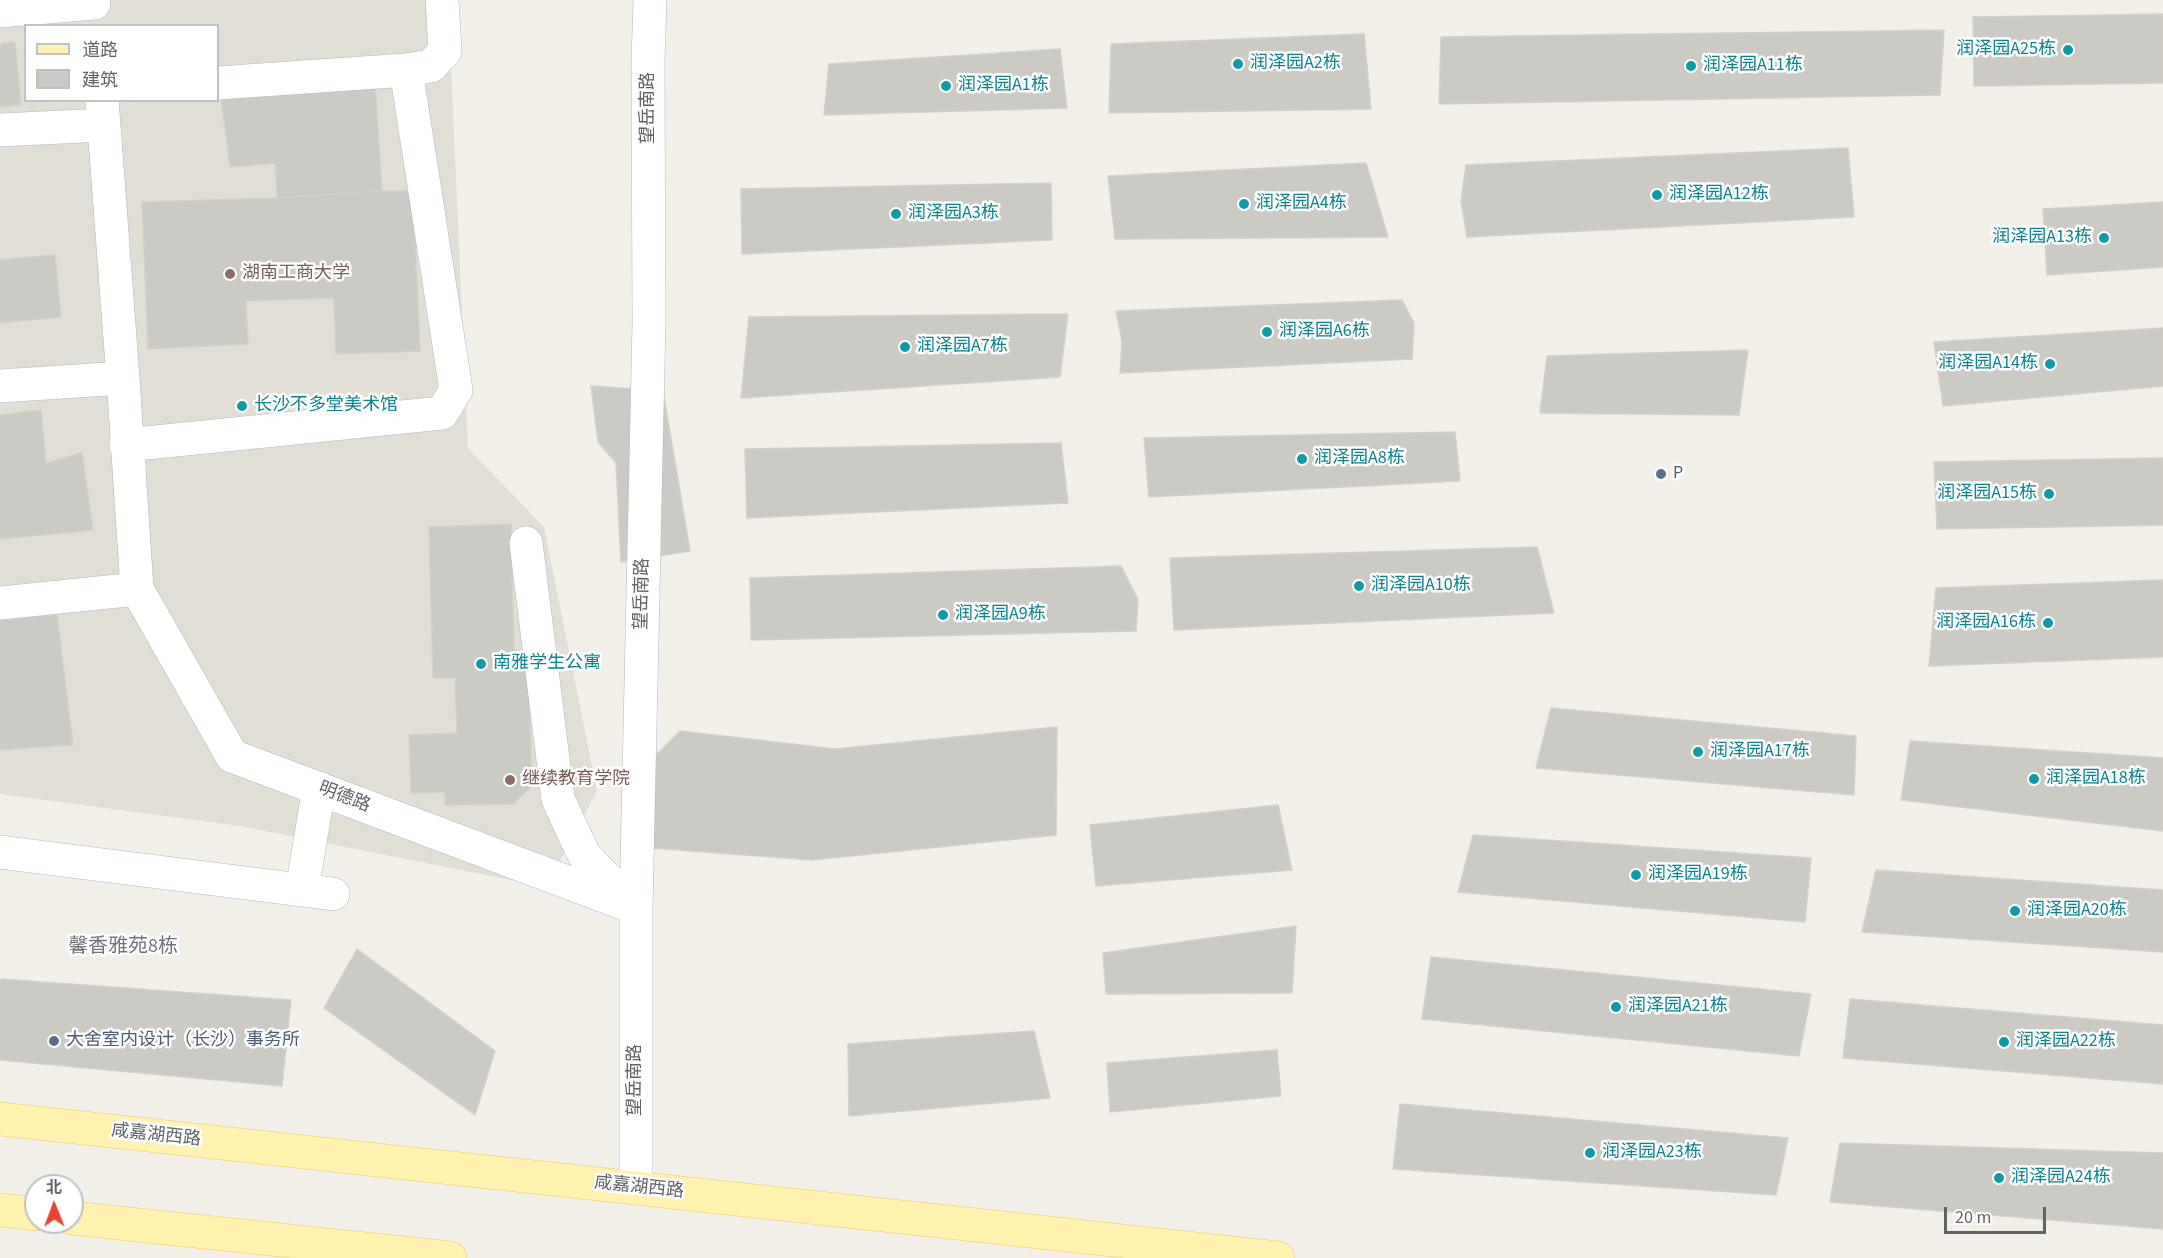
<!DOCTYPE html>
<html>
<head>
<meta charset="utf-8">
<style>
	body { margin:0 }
	#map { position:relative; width:2163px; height:1258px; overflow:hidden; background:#f1efe8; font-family:"Source Sans 3","Noto Sans SC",sans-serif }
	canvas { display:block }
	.legend { position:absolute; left:24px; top:24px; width:195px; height:78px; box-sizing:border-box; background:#fff; border:2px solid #bfc1c3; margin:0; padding:8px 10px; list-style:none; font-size:18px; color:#5f6368 }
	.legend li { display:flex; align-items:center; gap:12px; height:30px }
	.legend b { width:30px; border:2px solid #bfc1c3 }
	.north { position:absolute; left:24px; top:1174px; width:60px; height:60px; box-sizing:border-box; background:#fff; border:2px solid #bfc1c3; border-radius:50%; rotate:359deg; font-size:16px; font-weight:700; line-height:24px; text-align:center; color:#5f6368 }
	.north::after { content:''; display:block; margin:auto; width:21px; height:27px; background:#ea4335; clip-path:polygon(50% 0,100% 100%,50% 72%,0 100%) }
	.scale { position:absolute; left:1944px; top:1207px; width:102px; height:27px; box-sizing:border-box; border:3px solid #5f6368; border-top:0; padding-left:8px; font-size:18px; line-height:21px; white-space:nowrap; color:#5f6368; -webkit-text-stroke:4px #fff; paint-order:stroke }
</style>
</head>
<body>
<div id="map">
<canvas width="2163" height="1258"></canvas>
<ul class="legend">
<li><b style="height:8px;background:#fff2af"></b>道路</li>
<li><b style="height:16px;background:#cccac5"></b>建筑</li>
</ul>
<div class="north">北</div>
<div class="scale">20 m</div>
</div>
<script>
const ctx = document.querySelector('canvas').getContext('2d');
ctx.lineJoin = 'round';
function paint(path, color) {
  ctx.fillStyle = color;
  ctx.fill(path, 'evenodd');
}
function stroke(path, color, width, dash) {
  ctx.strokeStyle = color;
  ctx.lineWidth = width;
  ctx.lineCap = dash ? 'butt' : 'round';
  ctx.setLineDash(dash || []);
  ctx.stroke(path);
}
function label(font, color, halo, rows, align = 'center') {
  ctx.font = font + ' "Source Sans 3","Noto Sans SC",sans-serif';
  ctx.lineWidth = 5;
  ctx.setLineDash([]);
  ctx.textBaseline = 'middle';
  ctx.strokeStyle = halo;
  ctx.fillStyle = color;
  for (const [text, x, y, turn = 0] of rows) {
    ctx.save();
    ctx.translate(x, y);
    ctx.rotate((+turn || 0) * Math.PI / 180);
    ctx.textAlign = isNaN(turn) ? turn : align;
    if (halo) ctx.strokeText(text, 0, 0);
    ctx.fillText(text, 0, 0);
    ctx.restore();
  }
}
const education = new Path2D(`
	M0 0H448L468 448 544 527 597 791 546 887 240 826 0 794ZM26 26H218V100H26Z`);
const building = new Path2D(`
	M2163 14V83L1974 86 1973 17Z
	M1944 30 1940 95 1439 104 1441 37Z
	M1364 34 1371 109 1109 113 1111 44Z
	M15 42 21 105 0 107V44Z
	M1060 49 1067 108 824 115 829 64Z
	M375 84 382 191 277 198 275 163 230 167 221 98Z
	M1848 148 1854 217 1467 237 1461 201 1466 165Z
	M1366 163 1388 237 1115 239 1108 176Z
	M1051 183 1052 240 742 254 741 189Z
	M382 191H413L420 351 336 354 334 298 246 301 248 344 148 349 142 202 277 198Z
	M2163 202V267L2047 275 2043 209Z
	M55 255 61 317 0 323V260Z
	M1402 300 1414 323 1412 359 1120 373 1122 341 1116 311Z
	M1068 314 1060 377 741 398 749 317Z
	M2163 328V386L1943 406 1934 342Z
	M1748 350 1739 415 1540 413 1547 356Z
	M591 386 663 391 690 551 621 562 616 463 598 442Z
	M41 410 46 463 82 453 93 530 0 539V415Z
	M1455 432 1460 481 1149 497 1144 438Z
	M1061 443 1068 503 747 518 745 449Z
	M2163 458V525L1937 529 1934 462Z
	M511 524 514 650H528L532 786 513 804 445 805V792L411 793 409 735 457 733 455 678H433L429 527Z
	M1537 547 1554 613 1174 630 1170 558Z
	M1121 566 1138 600 1136 631 751 640 750 578Z
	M2163 580V657L1929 666 1936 588Z
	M57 615 73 745 0 750V620Z
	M1551 708 1856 736 1854 795 1536 768Z
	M1057 727 1056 835 812 860 651 848 645 766 680 731 835 749Z
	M1910 741 2163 758V831L1901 800Z
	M1278 805 1292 870 1096 886 1090 825Z
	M1473 835 1811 858 1805 922 1458 892Z
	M1876 870 2163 890V952L1862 932Z
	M1296 926 1292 993 1106 994 1103 953Z
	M357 949 495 1051 475 1115 324 1008Z
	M1431 957 1811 994 1799 1056 1422 1019Z
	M0 979 291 1000 282 1086 0 1060Z
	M1850 999 2163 1025V1084L1843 1058Z
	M1034 1031 1050 1098 849 1116 848 1044Z
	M1277 1050 1281 1096 1110 1112 1107 1063Z
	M1400 1104 1788 1138 1776 1195 1393 1169Z
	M1840 1143 2163 1153V1229L1830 1202Z`);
const minor = new Path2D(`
	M0 11 94 3
	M218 83 406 70 431 66 445 51 442 0
	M102 100 123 378 137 589 232 756 636 908
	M0 130 103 125
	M0 386 123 378
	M126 445 442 413 456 390 406 70
	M526 543 558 799 584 855 630 903
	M0 603 137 589
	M0 852 333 894
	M302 890 319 788
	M636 1187V908L649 323 648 61 650 0`);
const major = new Path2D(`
	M0 1119 1278 1258
	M0 1210 36 1214
	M72 1218 450 1258`);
const markers = [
	[2068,50,6,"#0f9aa8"],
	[1238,64,6,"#0f9aa8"],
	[1691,66,6,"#0f9aa8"],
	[946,86,6,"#0f9aa8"],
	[1657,195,6,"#0f9aa8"],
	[1244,204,6,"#0f9aa8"],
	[896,214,6,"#0f9aa8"],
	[2104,238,6,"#0f9aa8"],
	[230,274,6,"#8d6e63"],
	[1267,332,6,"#0f9aa8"],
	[905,347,6,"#0f9aa8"],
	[2050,364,6,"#0f9aa8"],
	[242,406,6,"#0f9aa8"],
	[1302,459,6,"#0f9aa8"],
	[1661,474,6,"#5c6f8a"],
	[2049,494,6,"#0f9aa8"],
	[1359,586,6,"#0f9aa8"],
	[943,615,6,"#0f9aa8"],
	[2048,623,6,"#0f9aa8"],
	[481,664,6,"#0f9aa8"],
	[1698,752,6,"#0f9aa8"],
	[2034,779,6,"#0f9aa8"],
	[510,780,6,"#8d6e63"],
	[1636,875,6,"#0f9aa8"],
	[2015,911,6,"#0f9aa8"],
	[1616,1007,6,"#0f9aa8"],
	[54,1041,6,"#5c6f8a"],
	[2004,1042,6,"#0f9aa8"],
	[1590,1153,6,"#0f9aa8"],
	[1999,1178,6,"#0f9aa8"]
];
const cultureNames = [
	["润泽园A25栋",2056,50,"right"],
	["润泽园A2栋",1250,64],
	["润泽园A11栋",1703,66],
	["润泽园A1栋",958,86],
	["润泽园A12栋",1669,195],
	["润泽园A4栋",1256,204],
	["润泽园A3栋",908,214],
	["润泽园A13栋",2092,238,"right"],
	["润泽园A6栋",1279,332],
	["润泽园A7栋",917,347],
	["润泽园A14栋",2038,364,"right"],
	["长沙不多堂美术馆",254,406],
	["润泽园A8栋",1314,459],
	["润泽园A15栋",2037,494,"right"],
	["润泽园A10栋",1371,586],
	["润泽园A9栋",955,615],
	["润泽园A16栋",2036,623,"right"],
	["南雅学生公寓",493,664],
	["润泽园A17栋",1710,752],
	["润泽园A18栋",2046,779],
	["润泽园A19栋",1648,875],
	["润泽园A20栋",2027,911],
	["润泽园A21栋",1628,1007],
	["润泽园A22栋",2016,1042],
	["润泽园A23栋",1602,1153],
	["润泽园A24栋",2011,1178]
];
const streetNames = [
	["望岳南路",649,108,-90],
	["望岳南路",643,594,-89],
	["明德路",344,798,21],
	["望岳南路",636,1080,-90],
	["咸嘉湖西路",156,1136,6],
	["咸嘉湖西路",639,1188,6]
];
const educationNames = [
	["湖南工商大学",242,274],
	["继续教育学院",522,780]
];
const serviceNames = [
	["P",1673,474],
	["大舍室内设计（长沙）事务所",66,1041]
];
const neighbourhoodNames = [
	["馨香雅苑8栋",123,948]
];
paint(education, '#e1ded6');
paint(building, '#cccac5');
stroke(building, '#d6d1c6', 1.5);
stroke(minor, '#b5b8bc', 34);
stroke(major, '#f2c960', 34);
stroke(minor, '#fff', 33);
stroke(major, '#fff2af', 33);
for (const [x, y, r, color] of markers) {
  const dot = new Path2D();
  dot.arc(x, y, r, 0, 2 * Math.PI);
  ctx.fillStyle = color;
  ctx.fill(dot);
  stroke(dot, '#fff', 2);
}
label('18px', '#0d838f', '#fff', cultureNames, 'left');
label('18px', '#5f6368', '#fff', streetNames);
label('18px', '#785e54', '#fff', educationNames, 'left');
label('18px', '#4e5e75', '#fff', serviceNames, 'left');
label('20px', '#70757a', '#fff', neighbourhoodNames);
</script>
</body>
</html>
